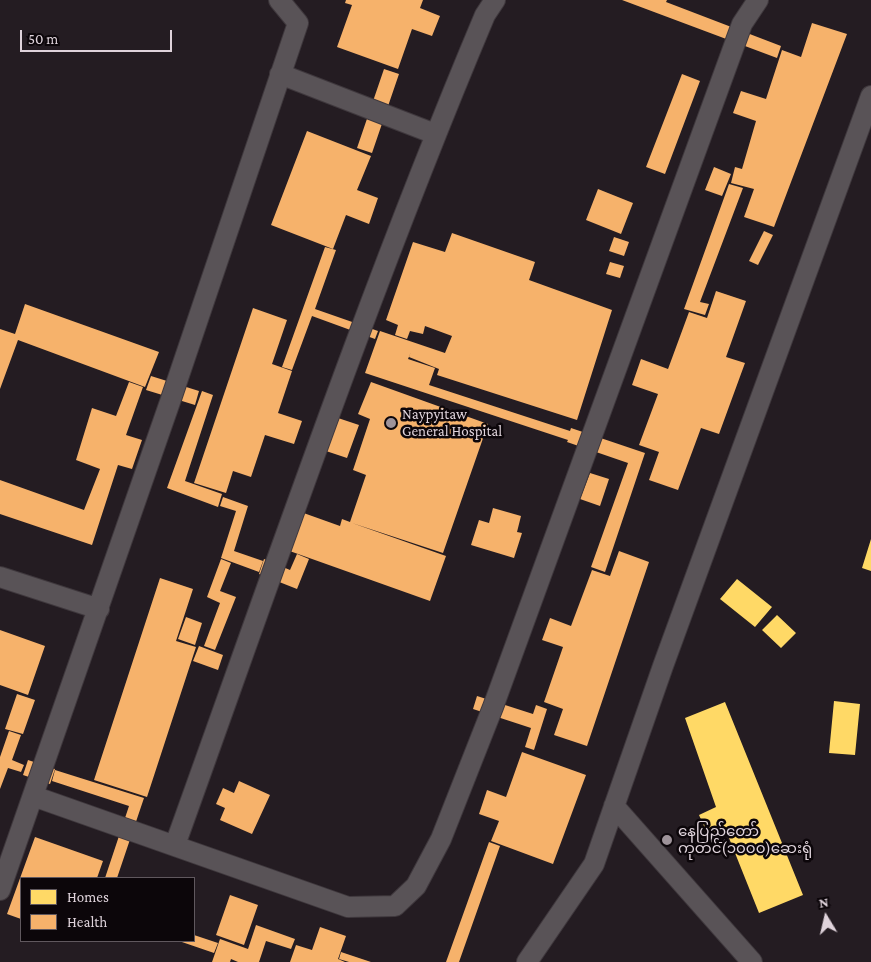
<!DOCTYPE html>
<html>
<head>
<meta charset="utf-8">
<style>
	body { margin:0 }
	#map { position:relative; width:871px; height:962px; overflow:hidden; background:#241c22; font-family:"Crimson Pro",serif }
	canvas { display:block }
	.legend { position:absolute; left:20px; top:877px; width:175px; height:65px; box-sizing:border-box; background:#0c060a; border:1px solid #60585e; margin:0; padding:6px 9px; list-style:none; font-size:15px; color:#dfd3db }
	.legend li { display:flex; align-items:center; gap:10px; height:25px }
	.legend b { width:25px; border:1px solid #60585e }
	.north { position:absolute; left:801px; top:892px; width:50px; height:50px; -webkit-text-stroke:4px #0c060a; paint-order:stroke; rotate:351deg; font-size:14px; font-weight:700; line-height:20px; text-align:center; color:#dfd3db }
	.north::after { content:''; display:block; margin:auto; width:18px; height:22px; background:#dfd3db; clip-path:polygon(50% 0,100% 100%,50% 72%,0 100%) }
	.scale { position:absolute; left:20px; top:30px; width:152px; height:22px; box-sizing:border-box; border:2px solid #dfd3db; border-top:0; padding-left:6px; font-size:15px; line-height:18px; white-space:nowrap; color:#dfd3db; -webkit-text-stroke:4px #0c060a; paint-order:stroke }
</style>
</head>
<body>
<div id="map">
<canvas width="871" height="962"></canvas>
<ul class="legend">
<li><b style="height:14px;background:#ffd966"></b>Homes</li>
<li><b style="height:14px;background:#f6b26b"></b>Health</li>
</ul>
<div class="north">N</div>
<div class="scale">50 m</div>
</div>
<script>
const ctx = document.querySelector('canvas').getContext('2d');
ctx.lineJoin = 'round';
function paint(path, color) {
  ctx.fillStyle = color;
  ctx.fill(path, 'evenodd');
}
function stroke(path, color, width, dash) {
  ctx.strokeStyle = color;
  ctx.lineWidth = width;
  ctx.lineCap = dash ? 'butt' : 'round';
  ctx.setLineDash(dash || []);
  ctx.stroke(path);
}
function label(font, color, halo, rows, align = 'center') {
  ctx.font = font + ' "Crimson Pro","Noto Sans Myanmar",serif';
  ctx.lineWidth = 5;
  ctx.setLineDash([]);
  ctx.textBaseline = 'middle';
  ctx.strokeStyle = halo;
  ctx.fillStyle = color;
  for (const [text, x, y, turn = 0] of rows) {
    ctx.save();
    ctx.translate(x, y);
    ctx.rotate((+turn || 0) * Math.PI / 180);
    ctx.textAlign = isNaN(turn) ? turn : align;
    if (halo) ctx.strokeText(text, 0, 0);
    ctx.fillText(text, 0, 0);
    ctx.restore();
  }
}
const homes = new Path2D(`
	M871 539V571L862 568Z
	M737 579 772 607 755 627 720 599Z
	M777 615 796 633 781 648 762 630Z
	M834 701 860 704 855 755 829 753Z
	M725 702 803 895 759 913 725 828 708 835 699 815 716 807 685 718Z`);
const health = new Path2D(`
	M346 0H423L420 8 440 16 432 36 412 29 398 69 337 47 352 5 345 3Z
	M622 0H667L666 2 781 46 777 58Z
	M812 23 847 34 774 227 744 217 754 189 731 183 735 167 742 169 756 121 733 113 741 91 766 99 782 50 801 57Z
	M384 69 399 74 372 153 357 148Z
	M682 74 700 81 665 174 646 167Z
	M307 131 371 156 357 190 378 198 369 224 346 215 333 249 271 225Z
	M714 167 731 174 722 196 705 190Z
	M729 184 743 188 700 302 709 304 705 315 684 309Z
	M598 189 633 203 621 234 586 220Z
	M764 231 773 235 758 265 749 261Z
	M452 233 535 262 529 280 612 310 577 420 437 375 439 369 409 357 411 352 408 359 435 368 429 385 570 431 571 428 645 453 605 572 591 567 628 463 567 442 568 440 365 373 380 331 445 353 452 336 425 326 423 334 410 331 407 339 395 335 398 325 386 320 413 242 445 252Z
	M614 237 629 242 624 256 609 251Z
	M325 247 336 250 315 309 378 331 375 339 312 316 292 370 282 367Z
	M610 262 624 266 620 278 606 274Z
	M716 291 746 301 726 357 745 363 719 434 701 428 678 490 649 480 659 452 639 445 658 394 632 385 641 359 668 369 689 312 707 318Z
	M25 304 159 352 145 387 18 340 0 389V329L15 334Z
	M253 308 287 320 272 364 292 371 278 413 302 421 294 444 265 435 251 477 233 471 226 493 194 483Z
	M151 376 199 391 195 405 146 390Z
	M129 382 143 387 126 435 142 440 132 469 118 465 92 545 0 514V480L84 510 100 469 76 460 92 408 116 416Z
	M371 382 488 424 443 553 352 523 446 556 430 601 284 549 298 511 340 526 342 519 350 522 366 475 353 470 370 419 358 414Z
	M202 391 213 395 185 481 222 494 218 507 167 488Z
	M335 417 359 425 347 458 323 450Z
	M590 473 609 479 600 506 580 499Z
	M223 497 248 506 234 551 263 561 259 572 221 558 236 511 220 506Z
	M493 508 521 516 517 532 522 533 514 558 471 545 479 520 489 523Z
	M619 551 649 562 587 746 554 735 563 709 544 702 563 647 542 640 550 618 571 626 592 570 610 576Z
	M297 554 309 559 297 589 259 574 264 559 290 570Z
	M221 559 231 563 220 591 236 597 215 650 204 646 220 603 207 597Z
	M160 578 193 589 176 641 196 647 147 797 94 780Z
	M186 617 202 623 195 645 178 639Z
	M0 630 45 646 28 695 0 685Z
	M199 646 223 655 218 670 193 661Z
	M17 694 35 700 23 734 5 729Z
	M477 696 533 714 536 705 547 709 534 750 525 747 531 728 473 709Z
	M9 731 21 735 12 760 24 765 21 772 8 768 0 789V757Z
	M522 752 586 775 553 864 491 841 499 821 479 814 487 790 506 797Z
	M28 760 55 769 50 784 23 775Z
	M55 770 144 798 117 878H105L129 806 52 781Z
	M239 781 270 795 252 834 220 820 225 808 216 804 223 788 234 793Z
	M35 837 103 861 97 878H21V919L7 914Z
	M489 842 500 846 459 962H446Z
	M230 895 258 905 244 945 216 935Z
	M256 925 295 939 291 949 266 941 259 962H238L231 959 230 962H212L220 939 248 949Z
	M320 927 346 936 338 959 345 962H290L296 945 312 950Z
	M194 935 218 943 214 953 179 941H194Z
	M341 952 371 962H349L339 959Z`);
const minor = new Path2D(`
	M280 74 435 134
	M0 577 99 609
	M33 796 348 907 395 906 416 886 441 839 493 707 742 24 758 0
	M614 806 752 962
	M175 845C275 567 370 288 485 15L495 0
	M0 890 171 399 298 23 279 0
	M527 962 594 864 663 666 871 96`);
const markers = [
	[391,423,6,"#9e939a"],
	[667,840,6,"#9e939a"]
];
const poiNames = [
	["Naypyitaw",402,414],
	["General Hospital",402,431],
	["နေပြည်တော်",678,831],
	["ကုတင်(၁၀၀၀)ဆေးရုံ",678,848]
];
paint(homes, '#ffd966');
paint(health, '#f6b26b');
stroke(minor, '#3f383d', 22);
stroke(minor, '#595357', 20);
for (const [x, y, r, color] of markers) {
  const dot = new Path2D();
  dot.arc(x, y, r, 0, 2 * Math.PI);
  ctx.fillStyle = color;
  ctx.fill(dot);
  stroke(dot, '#0c060a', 2);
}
label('15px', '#dfd3db', '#0c060a', poiNames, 'left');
</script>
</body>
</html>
